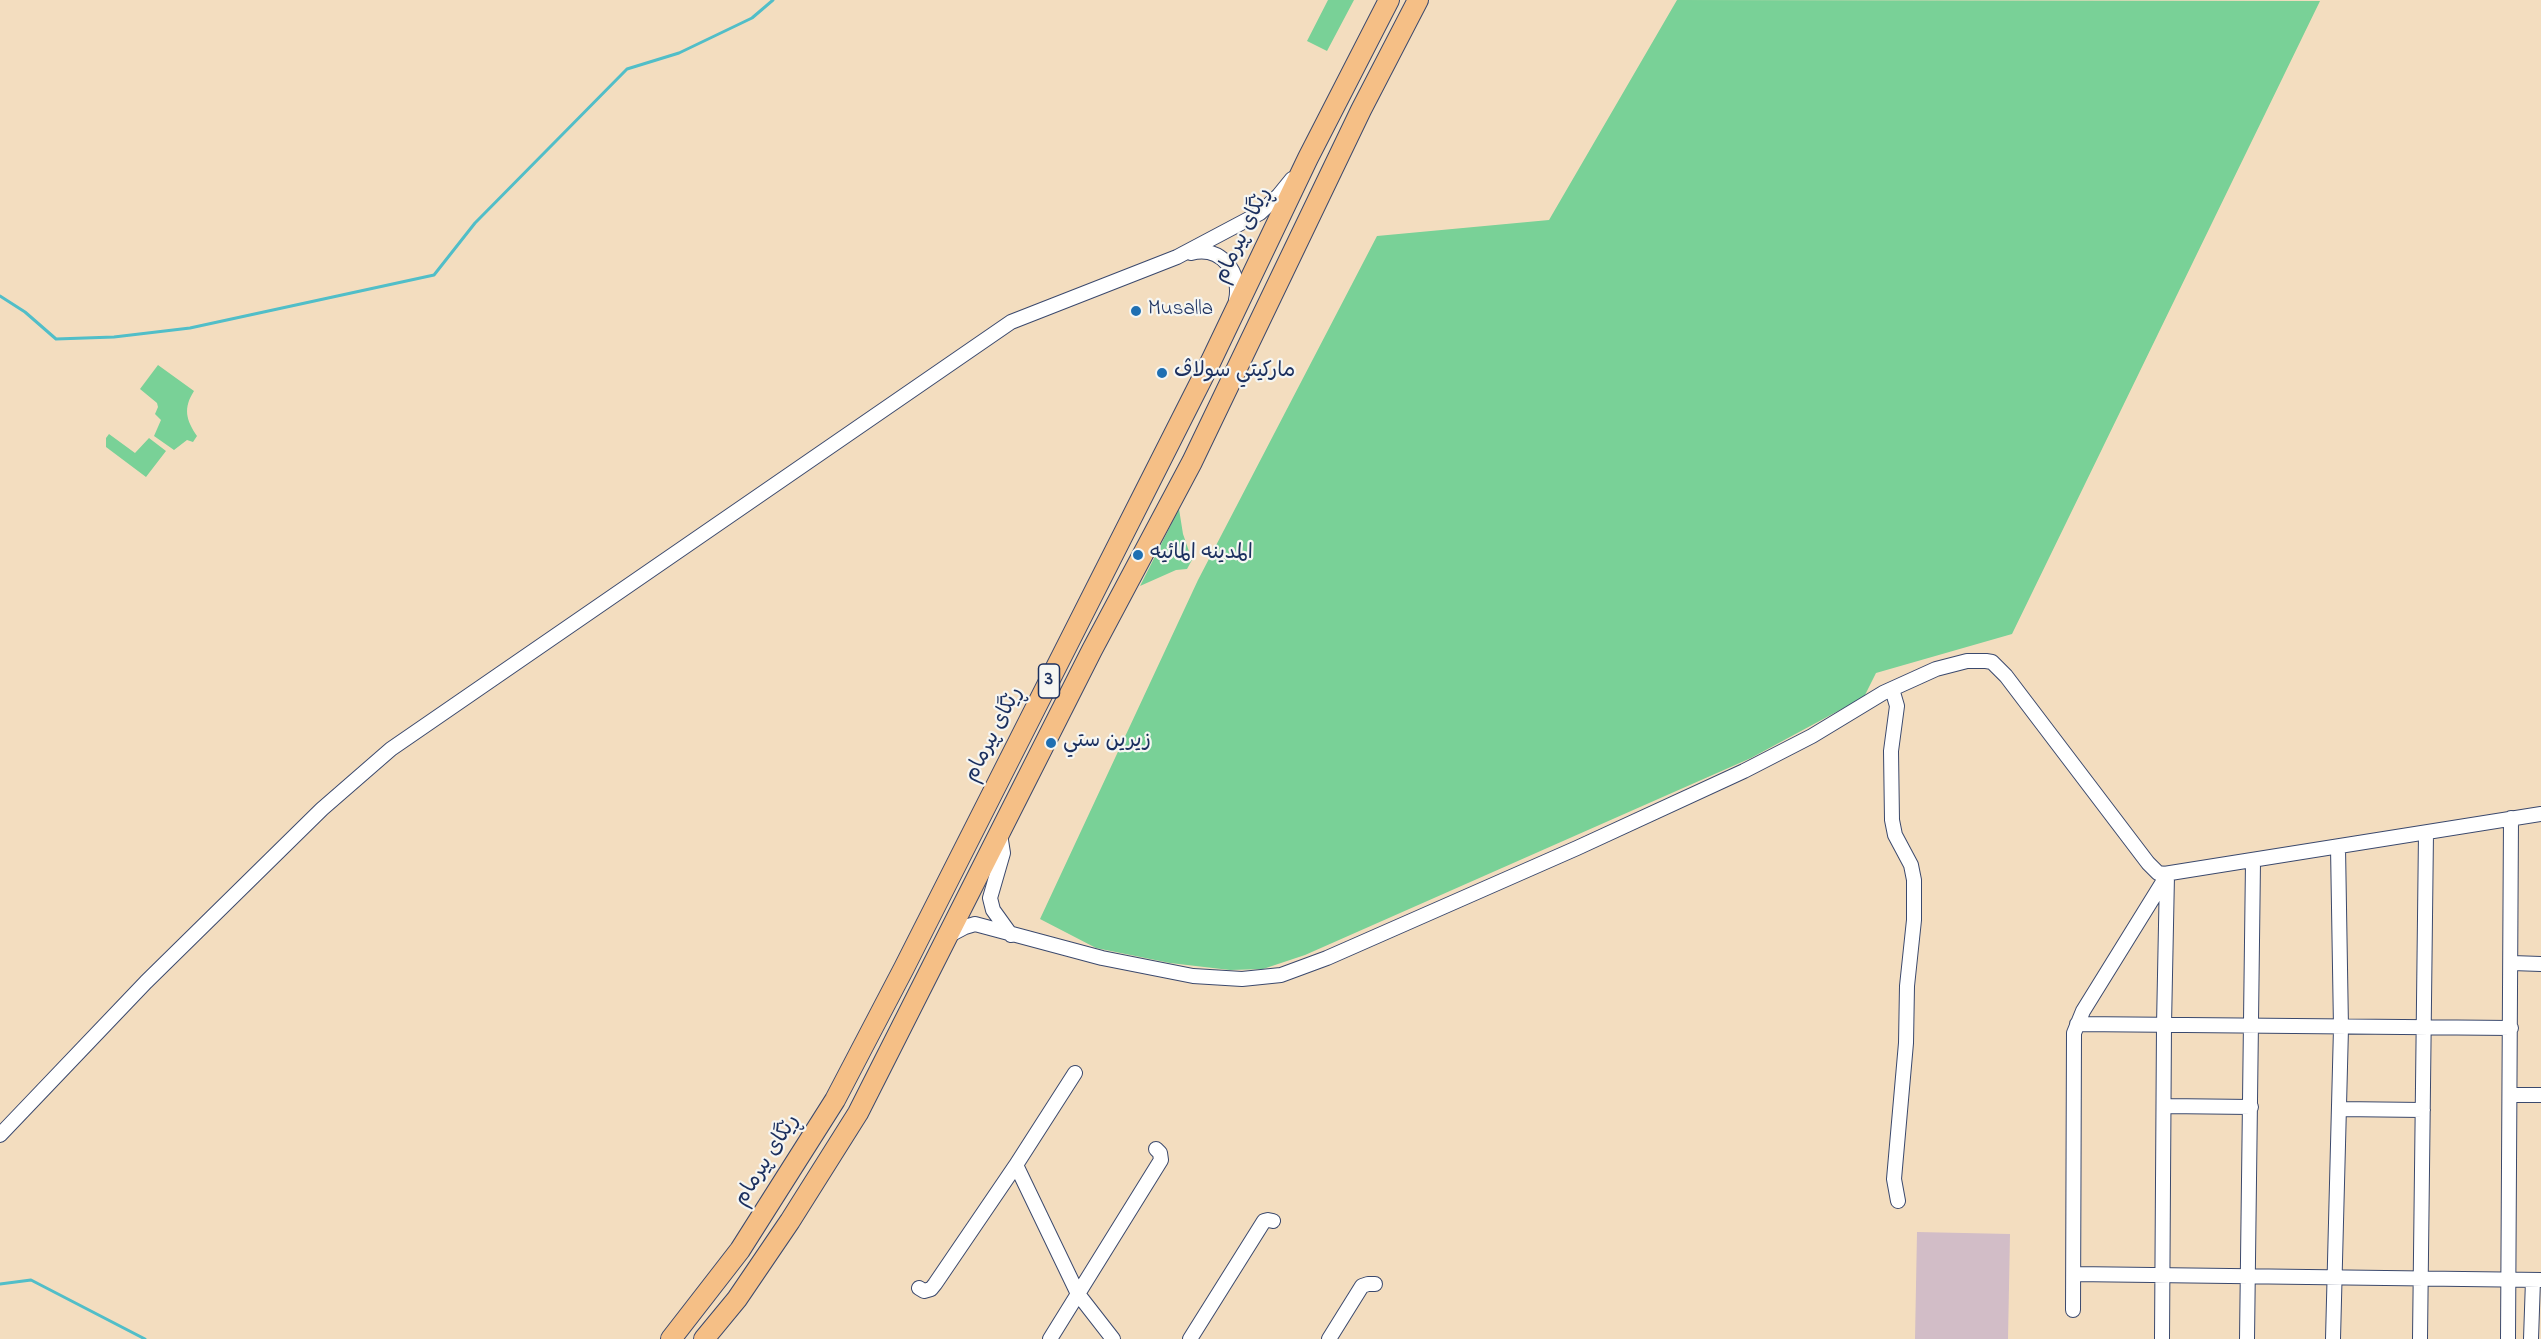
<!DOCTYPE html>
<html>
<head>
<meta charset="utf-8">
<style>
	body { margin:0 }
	canvas { display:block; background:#f3ddbf }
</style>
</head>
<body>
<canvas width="2541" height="1339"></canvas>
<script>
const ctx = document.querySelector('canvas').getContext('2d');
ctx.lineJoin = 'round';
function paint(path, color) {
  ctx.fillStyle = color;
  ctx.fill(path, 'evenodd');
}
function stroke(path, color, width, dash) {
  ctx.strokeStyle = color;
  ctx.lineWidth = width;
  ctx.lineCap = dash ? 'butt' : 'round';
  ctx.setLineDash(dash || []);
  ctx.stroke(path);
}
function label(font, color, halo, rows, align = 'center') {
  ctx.font = font + ' "Indie Flower","Playpen Sans Arabic",sans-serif';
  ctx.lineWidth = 4.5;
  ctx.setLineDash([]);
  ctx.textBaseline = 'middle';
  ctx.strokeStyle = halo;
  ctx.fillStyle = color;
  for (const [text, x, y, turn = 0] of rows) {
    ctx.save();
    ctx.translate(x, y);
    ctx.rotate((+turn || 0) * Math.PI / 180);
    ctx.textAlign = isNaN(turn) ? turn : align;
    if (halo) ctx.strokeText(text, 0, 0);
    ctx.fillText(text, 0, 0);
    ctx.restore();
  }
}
const industrial = new Path2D(`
	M1917 1232 2010 1234 2008 1339H1915Z`);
const green = new Path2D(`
	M1328 0H1354L1327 51 1307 41Z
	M1677 0 2320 1 2012 634 1876 673 1864 697 1751 758 1305 955 1263 969 1230 970 1170 963 1096 948 1040 919 1198 580 1377 236 1549 220Z
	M158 365 194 391C183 408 186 420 197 436L193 442 187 440 174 450 154 436 161 420 155 414 158 407 157 403 140 389Z
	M109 434 135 453 149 438 166 451 146 477 106 447V438Z
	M1179 509 1183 534 1192 560 1187 569 1176 570 1140 586Z`);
const stream = new Path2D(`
	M0 296 25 312 56 339 114 337 190 328 434 275 475 223 627 69 679 53 752 18 773 0
	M0 1284 31 1280 145 1339`);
const minor = new Path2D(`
	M1191 253C1221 245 1242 273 1236 300
	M1892 689 1897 706 1891 751 1892 820 1895 835 1911 865 1914 880V920L1907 986 1906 1043 1894 1179 1898 1201
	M1000 834 1003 853 990 898 993 910 1011 935
	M948 936 965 927 975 924 1102 958 1193 976 1242 979 1281 975 1327 958 1577 848 1744 771 1812 736 1883 693 1936 669 1967 661H1986L1992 662 2006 676 2148 863 2158 873 2164 874 2541 814
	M2512 963 2541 964
	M2077 1024 2511 1028
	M1075 1073 1016 1165 1078 1294 1113 1339
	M2511 1095H2541
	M2165 1106 2251 1107
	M2339 1109 2423 1110
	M0 1135 146 982 322 809 391 749 1011 322 1177 257 1260 213 1279 195 1292 179
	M2074 1274 2541 1280
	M919 1288 924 1291 931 1289 935 1284 1016 1165
	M2073 1310 2074 1033 2083 1011 2166 877
	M1050 1339 1161 1160 1160 1153 1156 1149
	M1190 1339 1264 1221 1268 1220 1273 1221
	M1329 1339 1362 1286 1368 1284H1375
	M2162 1339 2164 1025 2167 875
	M2247 1339 2253 862
	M2333 1339 2341 1028 2338 847
	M2420 1339 2426 833
	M2508 1339 2511 818
	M2531 1339 2533 1280`);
const highway = new Path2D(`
	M671 1339 740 1250 835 1100 904 968 1211 361 1308 158 1389 0
	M704 1339 737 1299 790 1221 858 1113 1092 650 1192 462 1361 110 1418 0`);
const markers = [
	[1136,311,6,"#1f6fb2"],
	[1162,373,6,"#1f6fb2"],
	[1138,555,6,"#1f6fb2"],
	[1051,743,6,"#1f6fb2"]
];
const shields = [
	[1049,681,21]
];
const shieldNames = [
	["3",1049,681]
];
const streetNames = [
	["ڕێگای پیرمام",1244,236,-64],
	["ڕێگای پیرمام",995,735,-63],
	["ڕێگای پیرمام",768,1161,-58]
];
const poiNames = [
	["Musalla",1148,311],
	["ماركيتي سولاڤ",1174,373],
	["المدينه المائيه",1150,555],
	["زيرين ستي",1063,743]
];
paint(industrial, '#d2bdc7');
paint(green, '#79d197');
stroke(stream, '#51bec8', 3);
stroke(minor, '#3b496d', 16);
stroke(highway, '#3b496d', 22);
stroke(minor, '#fff', 14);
stroke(highway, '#f5bf86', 20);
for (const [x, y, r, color] of markers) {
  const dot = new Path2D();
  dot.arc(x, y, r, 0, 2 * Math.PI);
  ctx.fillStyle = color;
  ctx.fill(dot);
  stroke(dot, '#f6f6f2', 2);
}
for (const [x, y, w] of shields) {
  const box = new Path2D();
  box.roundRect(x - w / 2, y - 17, w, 34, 4.5);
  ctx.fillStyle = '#f6f6f2';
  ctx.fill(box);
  stroke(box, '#1b2f5e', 1.5);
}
label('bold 20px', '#1b2f5e', null, shieldNames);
label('21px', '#1b2f5e', '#f6f6f2', streetNames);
label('21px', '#1b2f5e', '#f6f6f2', poiNames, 'left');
</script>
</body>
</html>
